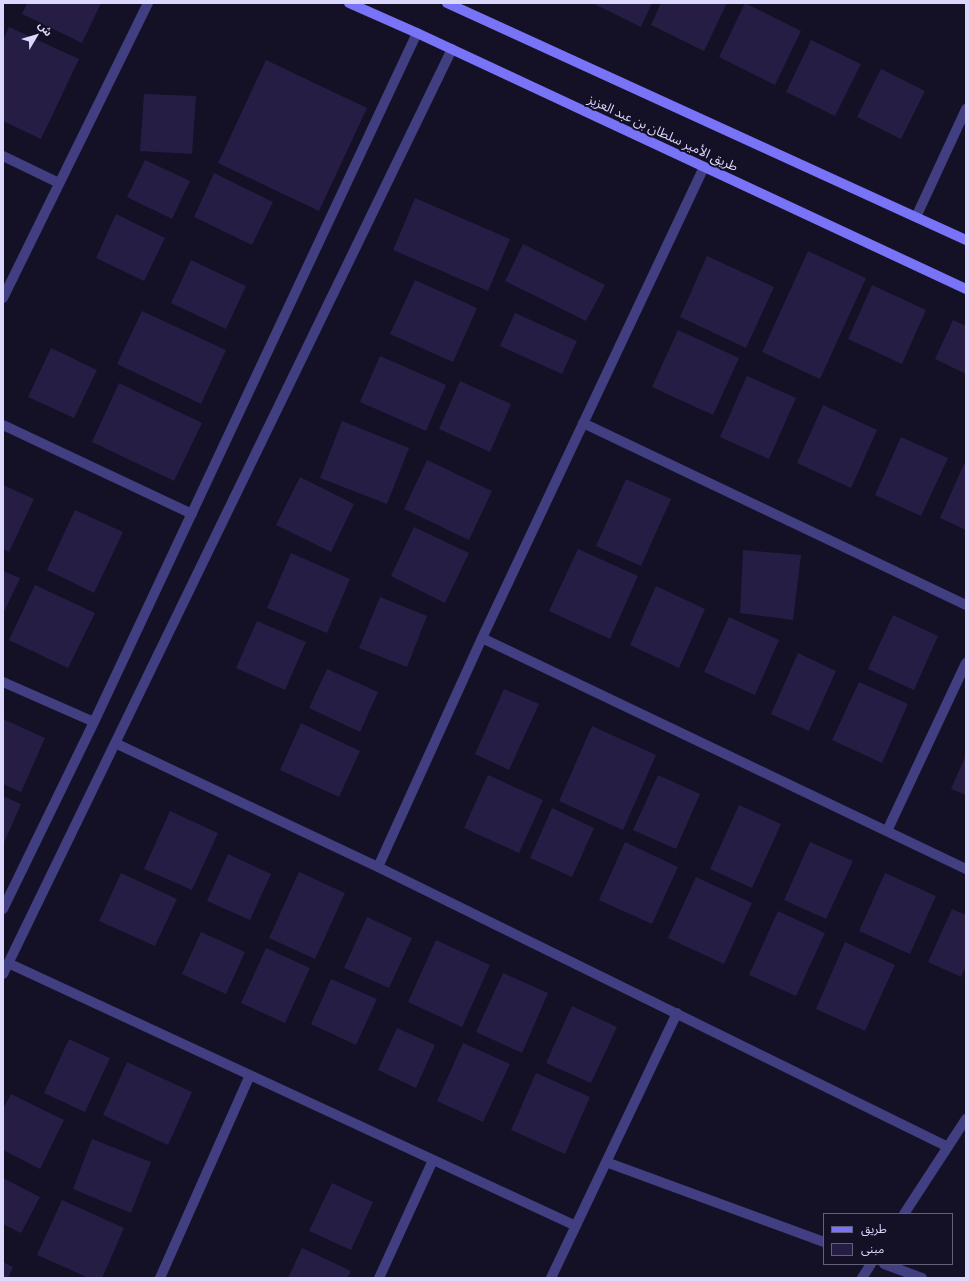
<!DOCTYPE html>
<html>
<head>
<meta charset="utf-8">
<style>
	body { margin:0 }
	#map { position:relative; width:969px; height:1281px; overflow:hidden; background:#141025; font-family:"Exo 2","Noto Sans Arabic",sans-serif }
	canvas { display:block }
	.frame { position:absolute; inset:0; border:4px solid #dbd7fd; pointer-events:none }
	.legend { position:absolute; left:823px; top:1213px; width:130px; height:52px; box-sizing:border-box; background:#141025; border:1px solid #64607b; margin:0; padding:5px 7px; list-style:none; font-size:12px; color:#dbd7fd }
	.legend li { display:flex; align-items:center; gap:8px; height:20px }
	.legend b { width:20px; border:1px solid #64607b }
	.north { position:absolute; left:16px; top:16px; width:40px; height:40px; -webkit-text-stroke:3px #141025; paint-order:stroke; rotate:52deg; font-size:11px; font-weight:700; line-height:16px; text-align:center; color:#dbd7fd }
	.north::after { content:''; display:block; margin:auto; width:14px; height:18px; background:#dbd7fd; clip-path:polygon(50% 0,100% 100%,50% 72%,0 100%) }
</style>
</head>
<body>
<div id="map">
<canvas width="969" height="1281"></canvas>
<div class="frame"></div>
<ul class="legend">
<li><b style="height:5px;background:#7873f7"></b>طريق</li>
<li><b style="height:11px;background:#261d45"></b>مبنى</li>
</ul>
<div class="north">ش</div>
</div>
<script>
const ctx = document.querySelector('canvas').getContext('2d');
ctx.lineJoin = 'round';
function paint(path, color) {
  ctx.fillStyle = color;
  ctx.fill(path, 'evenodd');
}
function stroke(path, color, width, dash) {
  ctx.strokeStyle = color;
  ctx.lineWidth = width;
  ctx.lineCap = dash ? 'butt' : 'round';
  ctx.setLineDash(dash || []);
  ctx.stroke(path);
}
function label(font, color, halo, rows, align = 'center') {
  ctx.font = font + ' "Exo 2","Noto Sans Arabic",sans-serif';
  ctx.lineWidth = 4;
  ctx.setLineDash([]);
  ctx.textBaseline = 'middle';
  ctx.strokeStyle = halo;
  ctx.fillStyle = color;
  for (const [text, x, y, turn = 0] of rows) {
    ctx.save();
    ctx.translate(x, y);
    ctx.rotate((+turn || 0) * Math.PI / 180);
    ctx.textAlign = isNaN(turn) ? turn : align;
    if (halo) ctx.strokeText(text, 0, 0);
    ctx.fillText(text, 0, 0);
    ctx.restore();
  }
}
const building = new Path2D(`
	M27 3H101L82 43 22 14Z
	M592 3H652L641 27Z
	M661 3H727L704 51 651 25Z
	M745 3 801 31 775 85 719 57Z
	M9 27 79 59 41 139 3 121V40Z
	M811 40 861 64 835 116 786 92Z
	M266 60 367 108 319 211 218 163Z
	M881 69 925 91 901 139 857 117Z
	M144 94 196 96 192 154 140 151Z
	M145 160 190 181 172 219 127 197Z
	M214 173 273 202 252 245 194 217Z
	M415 198 510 239 488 291 393 250Z
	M116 214 165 238 144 281 96 258Z
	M523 244 605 285 586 321 505 281Z
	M808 251 866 278 820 379 762 352Z
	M707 256 774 287 746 348 680 317Z
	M191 260 246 286 226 329 171 303Z
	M415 280 477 308 453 362 390 334Z
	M872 285 926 310 902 364 848 339Z
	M142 311 226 350 201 404 117 364Z
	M515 313 577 341 562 374 500 346Z
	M953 320 966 326V374L935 359Z
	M678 330 739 358 713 415 652 387Z
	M51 348 97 370 74 418 28 397Z
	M380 356 446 385 426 431 360 402Z
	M747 376 796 398 769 459 720 437Z
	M460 381 511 404 490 452 439 429Z
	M119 383 202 423 174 481 92 442Z
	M823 405 877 430 851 488 797 463Z
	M342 421 409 448 387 504 320 478Z
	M901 437 948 458 921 516 875 495Z
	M427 460 492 491 469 540 404 509Z
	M964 464 966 465V530L940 518Z
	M300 477 354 504 331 552 276 525Z
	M626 479 671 499 641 566 596 546Z
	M3 485 34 499 9 552 3 549Z
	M75 510 123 532 94 593 47 570Z
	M414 527 469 553 445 603 391 576Z
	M578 549 638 576 610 639 549 611Z
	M743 550 801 555 793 620 740 613Z
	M291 553 350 579 327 633 267 608Z
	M3 571 20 578 3 614Z
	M35 585 95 613 68 668 9 640Z
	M656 586 705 609 679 668 630 645Z
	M380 597 427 616 407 667 359 648Z
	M893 615 938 636 914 690 868 669Z
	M729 617 779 640 755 695 704 672Z
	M257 621 306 642 285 690 236 668Z
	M798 653 836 671 809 731 771 714Z
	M327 669 378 692 360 732 309 708Z
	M859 682 908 704 882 763 832 740Z
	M504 689 539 704 509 770 475 754Z
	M3 719 45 738 21 792 3 784Z
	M301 723 360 751 339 797 280 770Z
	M592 726 656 755 623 830 559 801Z
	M966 755V795L951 789Z
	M488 775 543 800 519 853 464 828Z
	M658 775 700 794 676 849 633 830Z
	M3 796 21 804 3 845Z
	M739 805 781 824 752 888 710 869Z
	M552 808 594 828 572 877 530 858Z
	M170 811 218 833 192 890 144 869Z
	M625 842 678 867 652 924 599 900Z
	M810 842 853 861 826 919 784 900Z
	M228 854 271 874 250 920 207 901Z
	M299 872 345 893 315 959 269 938Z
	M121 873 177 899 155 946 99 921Z
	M885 873 936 896 910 954 859 931Z
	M696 877 752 903 724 964 668 938Z
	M952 909 966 915V966L961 977 928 962Z
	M778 911 825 933 796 996 749 975Z
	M367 917 412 938 389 988 344 968Z
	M201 932 245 952 226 994 182 974Z
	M436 940 490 965 462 1027 408 1002Z
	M845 942 895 965 865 1031 816 1009Z
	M266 948 310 968 285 1023 241 1003Z
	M503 973 548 993 522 1053 476 1032Z
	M331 979 377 999 356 1045 311 1024Z
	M572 1006 617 1027 591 1083 546 1063Z
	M397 1028 435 1045 416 1088 378 1070Z
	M69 1039 110 1058 85 1112 44 1093Z
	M463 1043 510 1064 483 1122 437 1101Z
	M127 1062 192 1092 168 1145 103 1115Z
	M536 1073 590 1097 565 1154 511 1130Z
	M11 1094 64 1120 40 1169 3 1150V1109Z
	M92 1139 151 1162 131 1213 73 1189Z
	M3 1178 40 1197 21 1233 3 1224Z
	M332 1183 373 1202 351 1250 309 1231Z
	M62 1200 124 1228 102 1278H89L37 1255Z
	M302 1248 351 1271 347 1278H288Z
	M3 1262 13 1267 8 1278H3Z`);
const minor = new Path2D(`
	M3 156 59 183
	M916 217 966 109
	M3 298 148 3
	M583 423 966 605
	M3 425 192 514
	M482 638 966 869
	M3 682 94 722
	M115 743 378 867 948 1147
	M887 831 966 663
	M378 867 482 638 704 167
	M3 909 94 722 417 33
	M8 963 576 1226
	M3 974 452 49
	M606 1162 824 1242
	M904 1214 966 1119
	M884 1264 922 1278
	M160 1278 250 1075
	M379 1278 433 1160
	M551 1278 677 1013
	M862 1278 871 1264`);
const secondary = new Path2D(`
	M349 3 417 33 966 289
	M447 3 966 240`);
const streetNames = [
	["طريق الأمير سلطان بن عبد العزيز",663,133,25]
];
paint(building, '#261d45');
stroke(minor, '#413e81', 10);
stroke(secondary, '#7873f7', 10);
label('13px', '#dbd7fd', '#141025', streetNames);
</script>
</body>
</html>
